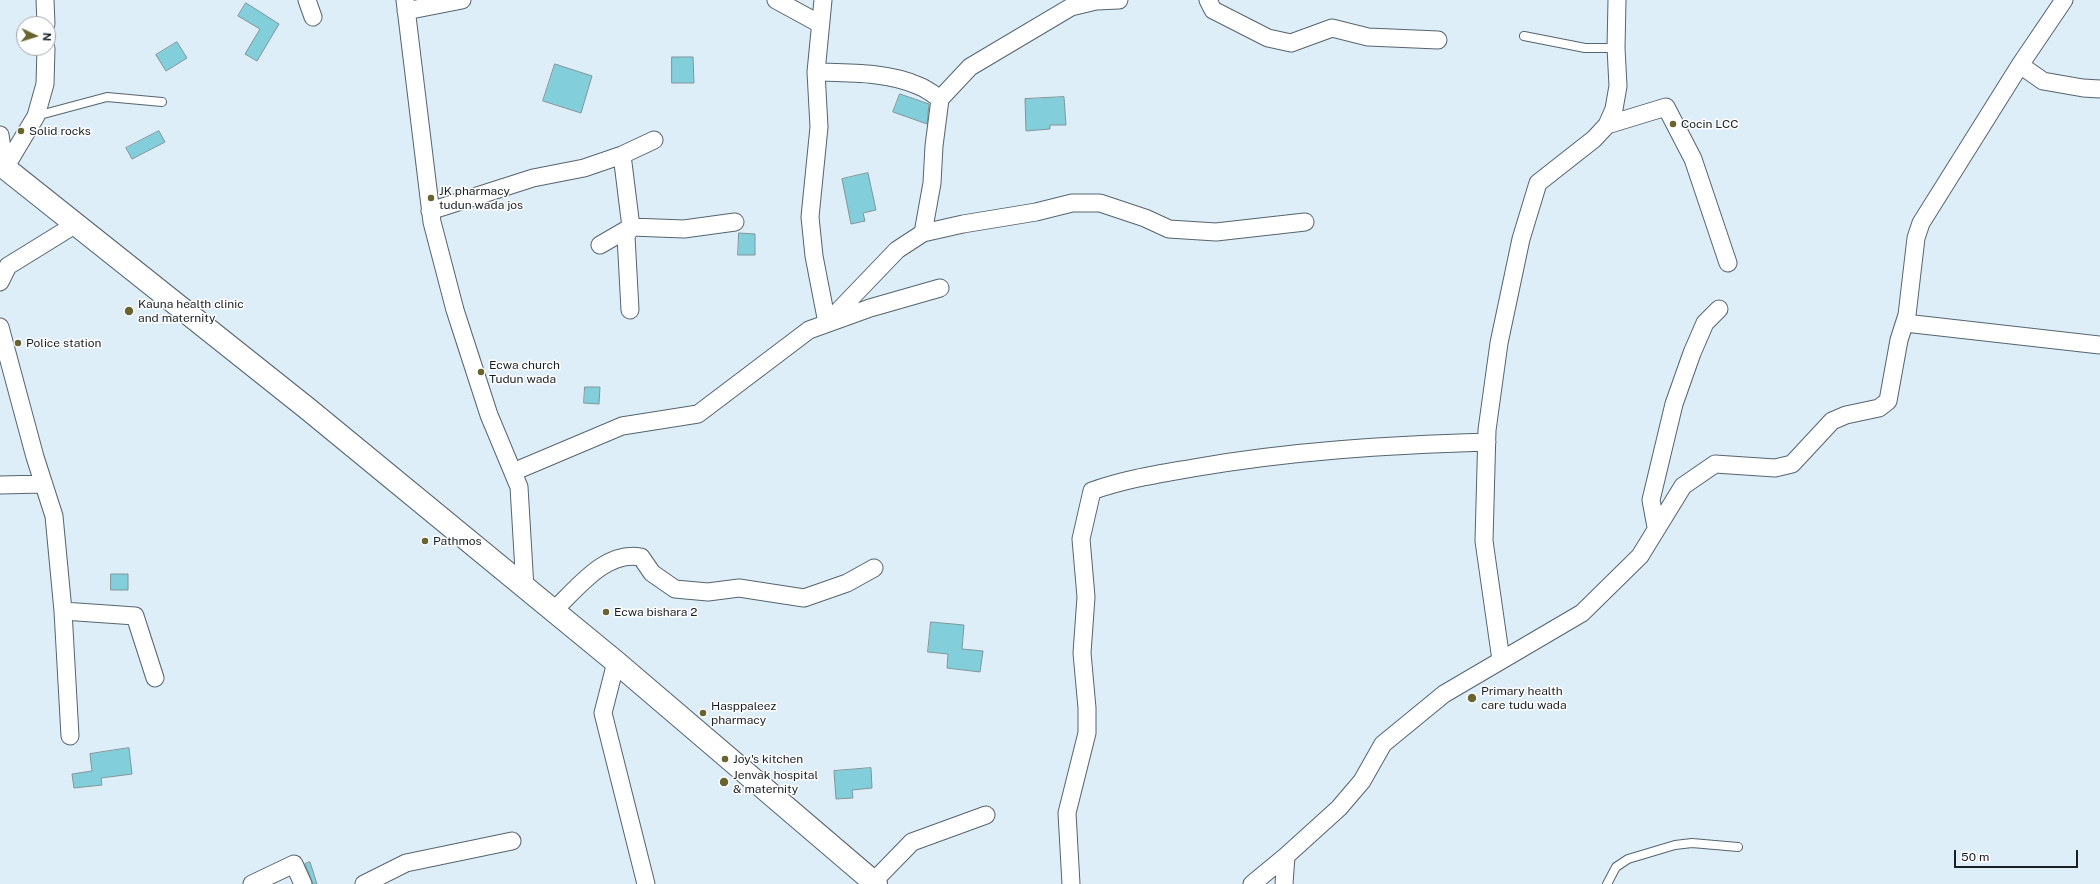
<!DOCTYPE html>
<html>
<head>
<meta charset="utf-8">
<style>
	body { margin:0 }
	#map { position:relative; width:2100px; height:884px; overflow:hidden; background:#ddeef9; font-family:"Public Sans",sans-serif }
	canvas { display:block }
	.north { position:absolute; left:16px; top:16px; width:40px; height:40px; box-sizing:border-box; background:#fff; border:1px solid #a3a5a7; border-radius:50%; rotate:94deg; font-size:11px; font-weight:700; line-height:16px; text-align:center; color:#191f23 }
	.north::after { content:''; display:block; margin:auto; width:14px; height:18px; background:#68632f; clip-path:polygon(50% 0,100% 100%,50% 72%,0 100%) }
	.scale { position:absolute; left:1954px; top:850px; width:124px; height:18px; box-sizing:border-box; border:2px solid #191f23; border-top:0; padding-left:5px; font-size:12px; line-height:14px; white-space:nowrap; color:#191f23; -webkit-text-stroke:3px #fff; paint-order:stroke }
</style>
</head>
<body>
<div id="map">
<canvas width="2100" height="884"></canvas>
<div class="north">N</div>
<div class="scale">50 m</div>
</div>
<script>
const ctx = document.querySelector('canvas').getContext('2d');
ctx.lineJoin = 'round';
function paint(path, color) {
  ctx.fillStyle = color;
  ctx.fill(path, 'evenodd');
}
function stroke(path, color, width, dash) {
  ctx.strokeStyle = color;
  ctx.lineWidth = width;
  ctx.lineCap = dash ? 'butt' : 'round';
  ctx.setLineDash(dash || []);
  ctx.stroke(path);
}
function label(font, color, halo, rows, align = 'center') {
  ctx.font = font + ' "Public Sans",sans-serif';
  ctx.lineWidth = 3;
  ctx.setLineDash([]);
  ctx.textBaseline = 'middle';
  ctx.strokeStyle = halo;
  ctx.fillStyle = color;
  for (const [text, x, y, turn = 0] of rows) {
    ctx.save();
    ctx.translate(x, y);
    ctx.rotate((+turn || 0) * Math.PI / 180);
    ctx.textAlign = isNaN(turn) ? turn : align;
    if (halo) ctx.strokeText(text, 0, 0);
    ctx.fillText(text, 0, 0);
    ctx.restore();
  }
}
const building = new Path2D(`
	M246 3 279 24 257 61 245 54 260 29 238 16Z
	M177 42 187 58 166 71 156 55Z
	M672 57H693L694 83H672Z
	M555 64 592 76 581 113 543 101Z
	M900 94 929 104 927 124 893 112Z
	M1064 97 1066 125H1050V129L1026 131 1025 99Z
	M159 131 165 142 132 159 126 148Z
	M868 173 876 210 863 213 865 221 851 224 842 179Z
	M739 233 755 234V255H738Z
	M585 387H600L599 404 584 403Z
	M111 574H128V590H111Z
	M931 622 964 625 962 649 983 651 980 672 947 668 948 654 928 652Z
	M129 748 132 774 101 778 102 785 74 788 72 774 92 771 90 754Z
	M871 768 872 788 852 790 853 798 836 799 834 771Z
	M310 862 317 884H313L305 864Z`);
const lane = new Path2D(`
	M1524 36 1585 48H1616
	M36 116 107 97 162 102
	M1607 884 1616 867 1628 859 1675 845 1692 843 1738 847`);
const street = new Path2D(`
	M45 0 46 24
	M307 0 313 17
	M405 0 432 222 455 310 489 415 519 487 525 588
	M776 0 820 24
	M823 0 816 72 819 127 810 217 814 256 827 323
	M1208 0 1213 10 1268 38 1291 43 1332 28 1368 37 1438 40
	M406 11 462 0
	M2020 65 2043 81 2083 88 2100 89
	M816 72C849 73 888 72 919 86 927 89 933 94 940 99
	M1607 125 1666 107 1693 159 1728 263
	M0 135 5 168
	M622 155 631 227 626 236 630 310
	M5 168 36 116 45 84 46 48
	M430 211 533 178 584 168 622 155 654 140
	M923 233 932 183 934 146 940 99 970 67 1071 7 1096 1 1119 0
	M600 245 631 227 684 229 735 222
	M0 282 8 266 76 224
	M827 323 897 250 923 233 963 224 1036 212 1072 203H1100L1145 218 1169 229 1216 232 1305 222
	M1905 323 2100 345
	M0 327 35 457 54 516 63 611 70 736
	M513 472 622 426 698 414 809 330 870 308 940 288
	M0 485 44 484
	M1656 527 1651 500 1674 404 1692 353 1705 323 1719 309
	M63 611 135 616 155 678
	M553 611C577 589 605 550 641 557L652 573 675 589 708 592 739 588 804 598 847 583 874 568
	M1501 660 1484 541 1487 430 1499 343 1521 239 1538 183 1594 139 1607 125 1614 109 1618 86 1616 48 1617 0
	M616 662 603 713 646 884
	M873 882 912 842 986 815
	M252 884 294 864 303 884
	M364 884 406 863 512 841
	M1071 884 1067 813 1087 733V708L1082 653 1086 597 1081 539 1092 491C1125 479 1159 474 1193 468 1290 451 1388 445 1487 442
	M1252 884 1286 856
	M1284 884 1286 856 1339 808 1362 781 1383 744 1444 694 1582 613 1640 556 1683 486 1715 464 1775 468 1792 464 1832 421 1846 415 1879 408 1888 401 1899 340 1907 315 1916 238 1921 223 2020 65 2064 0`);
const primary = new Path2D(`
	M0 164 308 409 616 662 876 884`);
const markers = [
	[1673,124,4,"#68632f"],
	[21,131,4,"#68632f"],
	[431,198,4,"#68632f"],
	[129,311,5,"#68632f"],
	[18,343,4,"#68632f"],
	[481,372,4,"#68632f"],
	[425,541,4,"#68632f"],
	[606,612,4,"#68632f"],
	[1472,698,5,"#68632f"],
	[703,713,4,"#68632f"],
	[725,759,4,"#68632f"],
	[724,782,5,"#68632f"]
];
const poiNames = [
	["Cocin LCC",1681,124],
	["Solid rocks",29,131],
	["JK pharmacy",439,191],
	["tudun wada jos",439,205],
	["Kauna health clinic",138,304],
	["and maternity",138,318],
	["Police station",26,343],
	["Ecwa church",489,365],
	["Tudun wada",489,379],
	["Pathmos",433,541],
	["Ecwa bishara 2",614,612],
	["Primary health",1481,691],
	["care tudu wada",1481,705],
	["Hasppaleez",711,706],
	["pharmacy",711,720],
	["Joy's kitchen",733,759],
	["Jenvak hospital",733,775],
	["& maternity",733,789]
];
paint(building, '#82cfdb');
stroke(building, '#819599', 1);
stroke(lane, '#55646d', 10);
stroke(street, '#55646d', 19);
stroke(primary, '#55646d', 24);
stroke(lane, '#fff', 8);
stroke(street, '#fff', 17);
stroke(primary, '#fff', 22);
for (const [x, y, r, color] of markers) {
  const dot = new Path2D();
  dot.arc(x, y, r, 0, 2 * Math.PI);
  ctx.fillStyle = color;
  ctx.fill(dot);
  stroke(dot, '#fff', 1.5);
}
label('12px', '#191f23', '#fff', poiNames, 'left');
</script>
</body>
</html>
